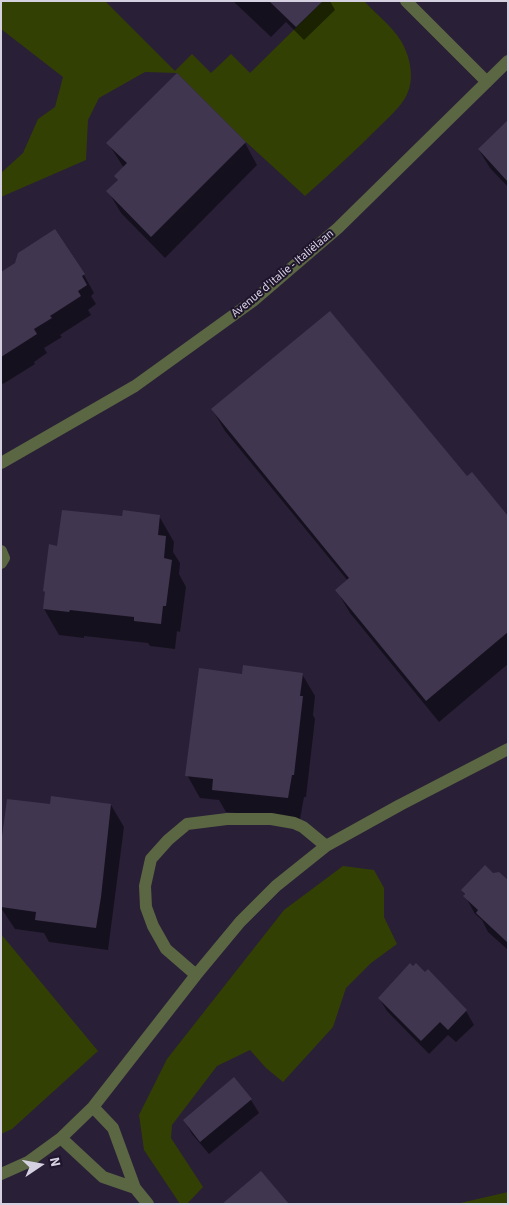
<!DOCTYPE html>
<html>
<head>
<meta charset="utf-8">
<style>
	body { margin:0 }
	#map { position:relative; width:509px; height:1205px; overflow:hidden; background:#291f37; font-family:"Source Sans 3",sans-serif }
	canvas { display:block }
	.frame { position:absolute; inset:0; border:2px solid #d6d1e1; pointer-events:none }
	.north { position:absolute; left:15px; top:1140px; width:50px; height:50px; -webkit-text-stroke:4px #1f152d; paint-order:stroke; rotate:78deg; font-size:14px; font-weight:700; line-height:20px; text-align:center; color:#d6d1e1 }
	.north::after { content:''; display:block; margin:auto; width:18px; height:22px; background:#d6d1e1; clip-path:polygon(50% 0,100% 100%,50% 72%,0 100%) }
</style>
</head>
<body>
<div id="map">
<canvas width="509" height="1205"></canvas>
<div class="frame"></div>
<div class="north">N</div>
</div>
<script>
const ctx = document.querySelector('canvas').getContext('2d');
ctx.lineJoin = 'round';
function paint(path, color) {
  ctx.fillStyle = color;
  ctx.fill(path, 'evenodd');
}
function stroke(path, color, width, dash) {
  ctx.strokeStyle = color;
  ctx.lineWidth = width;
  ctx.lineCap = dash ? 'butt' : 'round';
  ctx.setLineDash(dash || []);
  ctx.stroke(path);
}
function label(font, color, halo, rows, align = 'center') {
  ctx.font = font + ' "Source Sans 3",sans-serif';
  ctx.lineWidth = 4;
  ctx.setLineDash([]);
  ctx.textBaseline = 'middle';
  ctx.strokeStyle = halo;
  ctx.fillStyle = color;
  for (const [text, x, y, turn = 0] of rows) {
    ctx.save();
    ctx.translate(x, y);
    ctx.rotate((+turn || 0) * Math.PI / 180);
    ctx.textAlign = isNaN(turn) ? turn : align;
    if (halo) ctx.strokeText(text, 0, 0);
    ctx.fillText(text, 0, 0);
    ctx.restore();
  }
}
const green = new Path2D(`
	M1 1H105L175 71 192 54 211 73 231 54 250 73 323 1H364C376 14 392 26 401 41 409 54 414 74 409 89 405 103 391 115 381 125 356 150 331 173 305 196L246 142 177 73 145 72 99 98 88 120 86 160 1 197V173L23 153 38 119 55 107 63 77 1 29Z
	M343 866 374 870 384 888V917L397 944 371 963 346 988 333 1027 283 1082 266 1068 250 1050 217 1066 172 1125 171 1138 203 1187 187 1204H180L144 1150 139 1115 167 1059 284 910Z
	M1 934 98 1051 12 1129 1 1134Z
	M508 1192V1204H456Z`);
const shadow = new Path2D(`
	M233 1H330L335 10 304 40 286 22 271 37Z
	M508 122V187L490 168 479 150Z
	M108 143H245L257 165 165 258 121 213 108 191 118 181 116 176 124 168Z
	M1 274 84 275 94 293 91 296 96 304 88 310 91 315 60 335 62 337 44 348 47 353 34 362 35 364 3 384 1 382Z
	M212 409 467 478 508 518V664L439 722 350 613 337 591 348 581 225 431Z
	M159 516 174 542 173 552 180 563 179 574 186 587 180 632 177 631 175 649 150 646 148 643 84 636V638L59 635 44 609 46 594 44 591 58 547 123 518Z
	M302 674 315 696 313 715 315 719 306 797H304L300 819 226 812 219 800 200 798 187 775 243 675Z
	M51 805H111L124 827 108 950 49 942 44 933 15 929 1 908V852Z
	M493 874 508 882V950L488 932 482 920 475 914 462 890Z
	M413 968 425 974 428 971 466 1011 474 1025 456 1042 448 1035 429 1054 387 1011 379 998Z
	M234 1078 251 1100 259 1113 209 1154 192 1134 184 1120Z`);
const building = new Path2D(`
	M269 1H323L296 27Z
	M177 73 246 142 151 237 106 191 118 180 114 176 127 163 106 143Z
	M508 120V182L478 149Z
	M55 229 85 274 82 276 87 285 78 291 81 296 50 316 52 318 34 329 37 334 1 357V272L15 263 18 253Z
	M330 311 467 476 472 472 508 516V632L426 701 335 590 349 578 211 409Z
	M62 510 122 516 123 510 160 515 158 535 166 536 164 558 172 560 166 606H163L161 624 134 621V617L70 610 69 612 43 609 45 592 43 591 49 544 57 546Z
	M243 665 303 673 300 696H303L294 775H292L288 798 212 790 213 779 185 776 199 668 242 674Z
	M51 796 111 804 101 897 96 928 35 920 36 912 1 907V844L7 799 50 804Z
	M485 865 493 873 499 872 508 880V943L476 913 478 910 463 896 465 894 461 890Z
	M410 963 413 966 416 963 425 972 428 969 467 1010 448 1030 440 1022 421 1041 378 998Z
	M234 1077 252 1099 200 1142 183 1120Z
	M261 1171 289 1204H222Z`);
const minor = new Path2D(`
	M406 1 487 82
	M1 463 135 386 253 301 338 228 508 61
	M1 551 4 558 1 563
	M196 975 166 949 153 926 146 907 145 886 151 859 168 840 187 824 227 819H271L294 823 303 827 326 846
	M93 1107 113 1128 135 1188 148 1204
	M61 1138 103 1177 135 1188
	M1 1174 28 1162 61 1138 93 1107 196 975 240 922 276 886 326 846 400 805 508 749`);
const streetNames = [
	["Avenue d'Italie - Italiëlaan",283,274,-40]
];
paint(green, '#334003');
paint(shadow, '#0007');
paint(building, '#403650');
stroke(minor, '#5b6643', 12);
label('12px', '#d6d1e1', '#1f152d', streetNames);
</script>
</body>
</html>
